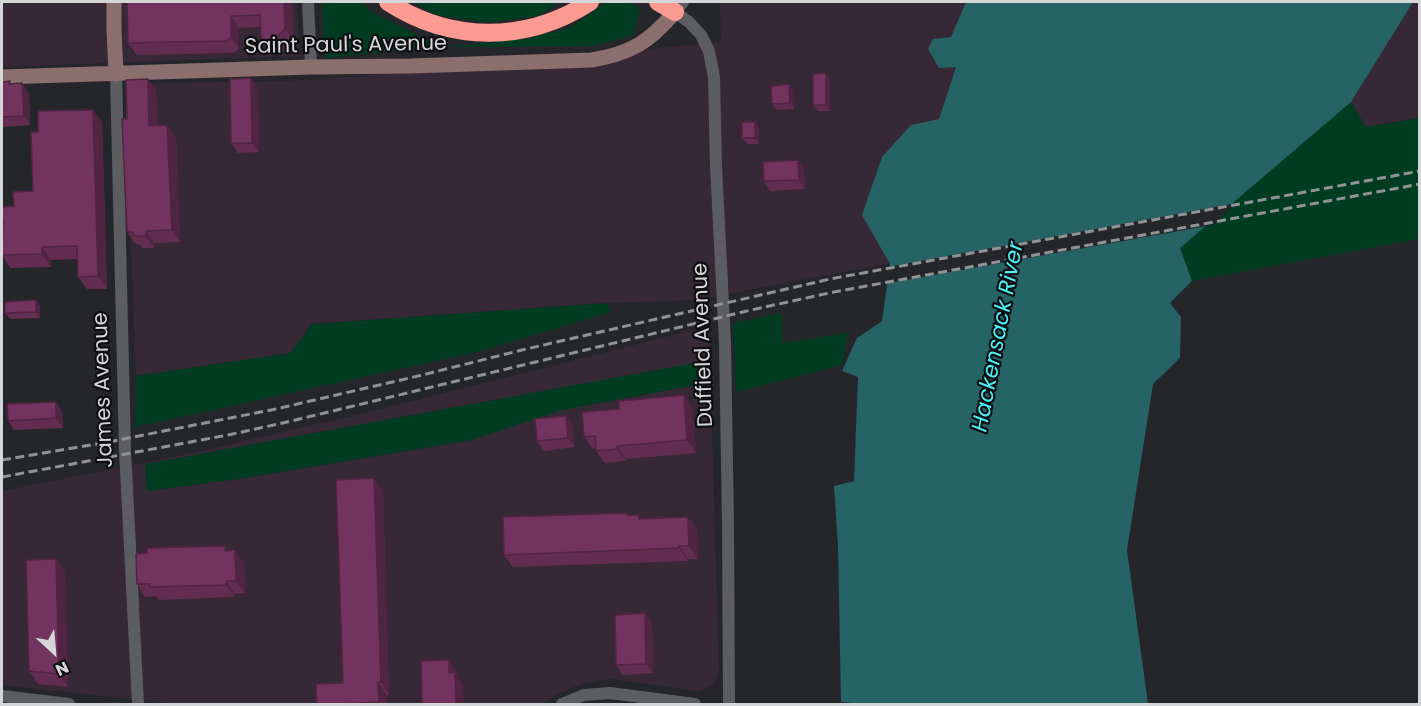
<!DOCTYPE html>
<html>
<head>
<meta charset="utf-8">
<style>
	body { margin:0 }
	#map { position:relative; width:1421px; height:706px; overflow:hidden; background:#25262a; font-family:Poppins,sans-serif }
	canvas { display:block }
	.frame { position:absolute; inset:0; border:3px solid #d5d6d8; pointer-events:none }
	.north { position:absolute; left:24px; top:622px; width:60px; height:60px; -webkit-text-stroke:4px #0f0f11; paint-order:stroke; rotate:154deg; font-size:16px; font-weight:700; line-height:24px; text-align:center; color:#d5d6d8 }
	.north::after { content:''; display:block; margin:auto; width:21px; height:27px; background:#d5d6d8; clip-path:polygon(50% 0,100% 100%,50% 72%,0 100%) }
</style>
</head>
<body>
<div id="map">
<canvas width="1421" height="706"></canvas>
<div class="frame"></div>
<div class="north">N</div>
</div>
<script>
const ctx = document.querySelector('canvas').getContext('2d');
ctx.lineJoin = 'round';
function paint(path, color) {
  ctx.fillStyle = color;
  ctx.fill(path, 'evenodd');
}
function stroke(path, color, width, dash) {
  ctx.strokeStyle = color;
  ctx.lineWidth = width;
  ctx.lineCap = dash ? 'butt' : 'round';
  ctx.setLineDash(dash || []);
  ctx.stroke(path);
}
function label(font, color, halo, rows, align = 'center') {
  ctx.font = font + ' Poppins,sans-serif';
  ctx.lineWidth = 4.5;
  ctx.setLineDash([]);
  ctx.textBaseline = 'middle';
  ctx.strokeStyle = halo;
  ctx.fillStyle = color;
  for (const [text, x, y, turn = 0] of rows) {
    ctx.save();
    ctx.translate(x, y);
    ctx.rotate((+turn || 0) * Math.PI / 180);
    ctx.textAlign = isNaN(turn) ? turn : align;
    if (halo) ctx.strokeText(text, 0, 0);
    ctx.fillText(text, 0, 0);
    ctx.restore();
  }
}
const industrial = new Path2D(`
	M2 2H297L300 56 2 67Z
	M720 2H966L951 37 956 67 939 119 911 126 890 263 696 300 606 303 313 324 290 353 136 376 125 84 316 80 721 42Z
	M1413 2H1419V118L1366 127 1351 102Z
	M709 326 719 672 714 684 710 687 697 691 612 679 597 681 582 684 569 689 552 697 541 704H176L2 685V491L198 452 381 409Z`);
const green = new Path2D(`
	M322 2H363L371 12 442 47 524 39 569 28 607 2H630L640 9 633 35 593 46 442 47 325 58Z
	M414 2H560L538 16 488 22 435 15Z
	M1351 102 1366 127 1419 118V239L1192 281 1180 248 1224 202Z
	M606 303 611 312 477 352 135 427 136 376 290 353 312 324Z
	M782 313V343L848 333 842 365 736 392 733 323Z
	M700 362 702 384 562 410 472 440 239 479 147 491 145 464Z`);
const water = new Path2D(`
	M966 2H1413L1351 102 1180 248 1192 281 1170 303 1181 317 1180 358 1153 384 1127 550 1148 704H863L841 702 838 546 834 486 854 481 858 377 842 371 857 338 882 321 890 264 862 215 882 157 911 125 939 119 956 67 939 68 928 49 933 39 951 37Z`);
const pier = new Path2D(`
	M1237 203 1212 225 884 284 887 267Z`);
const street = new Path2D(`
	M308 2 311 67
	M683 2 675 12 689 22 701 35 709 51 714 77 716 166 725 343 728 524 729 704
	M116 74 125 450 138 704
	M2 696 69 704
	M562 704 584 695 610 693 695 704`);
const secondary = new Path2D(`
	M114 2V30L116 74
	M2 77 311 67 410 66 592 60C632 53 649 42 675 12`);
const highway = new Path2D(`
	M388 2C451 43 527 43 590 2
	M658 2 675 12`);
const rail = new Path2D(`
	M2 460 108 442 276 409 418 376 522 350 830 279 1420 171
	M2 477 228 435 287 422 751 310 834 292 1420 184`);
const wall = new Path2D(`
	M127 2H292L293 41 282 52 270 53 261 41V27L239 28V49L234 53 137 55 128 43Z
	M148 79 156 91 157 126 167 125 176 137 180 242 154 243V248H142L139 244H136L127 232V119Z
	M830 80V111H818L813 105Z
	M2 82 12 84 29 93 30 125 3 127 2 124Z
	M258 88 259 152 238 153 231 143Z
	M793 91 794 109 777 110 772 104Z
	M102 122 107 289H87L78 277 77 259 51 260V267L10 268 2 255 3 238V227L2 225V207L14 206 33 191 38 132Z
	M759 128V144H747L742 138Z
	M798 160 804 169 805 189 770 191 764 181Z
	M36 300 40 307V318L10 319 5 313Z
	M692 408 696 453 626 459V461L605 463 596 451V449H593L584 437Z
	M62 411 63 428 14 430 8 421Z
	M566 416 572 425 575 447 544 451 537 441Z
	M383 491 389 695H387V705H317L343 683Z
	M629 515 642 519 688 517 697 530 698 559H688V561L513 567 504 555Z
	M228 550 244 563 245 593 235 594V597L159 600 156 596 145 597 137 584Z
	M56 559 65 572 68 687 38 684 29 671Z
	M645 613 652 623 653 673 623 675 616 665Z`);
const shadedWall = new Path2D(`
	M284 2H292L293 41 285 29Z
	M231 16 239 28V49L231 37Z
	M826 73 830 80V111L826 105Z
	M251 78 258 88 259 152 252 143Z
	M148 79 156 91 157 138 149 126Z
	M22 83 29 93 30 125 24 116Z
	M789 84 793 91 794 109 790 103Z
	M93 110 102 122 107 289 98 276Z
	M755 122 759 128V144L755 138Z
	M167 125 176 137 180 242 172 230Z
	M798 160 804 169 805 189 799 180Z
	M146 231 154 243V248L146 236Z
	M42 247 51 260V267L42 254Z
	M36 300 40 307V318L36 312Z
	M684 395 692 408 696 453 687 440Z
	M56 402 62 411 63 428 56 418Z
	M566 416 572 425 575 447 568 438Z
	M617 446 626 459V461L617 449Z
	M374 478 383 491 389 695 381 682Z
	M688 517 697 530 698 559 689 546Z
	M679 546 688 559V561L679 548Z
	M235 550 244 563 245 593 236 581Z
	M56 559 65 572 68 687 59 674Z
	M226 581 235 594V597L226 585Z
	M645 613 652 623 653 673 646 664Z
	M449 660 458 673V677L463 685 464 705H456L449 673Z
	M378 682 387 695V705H380L379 702Z`);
const building = new Path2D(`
	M127 2H284L285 29 274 40 261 41 260 15 231 16V37L226 41 128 43Z
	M826 73V105H813V74Z
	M251 78 252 143H231L230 79Z
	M148 79 149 126 167 125 172 230 146 231V236H134L133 232H127L122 119H127L126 80Z
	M10 81 9 84 22 83 24 116 2 117V82Z
	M789 84 790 103 772 104 771 86Z
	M93 110 98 276 78 277 77 246 42 247V254L2 255V238H3V220L2 221V207L14 206 13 192 33 191 31 132H38V111Z
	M742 122H755V138H742Z
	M798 160 799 180 764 181 763 162Z
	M36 300V312L5 313V302Z
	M684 395 687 440 617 446V449L596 451 595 436 584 437 582 412 619 409V401Z
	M56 402V418L8 421 7 404Z
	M566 416 568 438 537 441 535 419Z
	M374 478 381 682H378L379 702 317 705 316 684 343 683 336 480Z
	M627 513V515H639V519L688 517 689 546H679V548L504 555 503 517Z
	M225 546V551L235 550 236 581H226V585L150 587V584H137L136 554 147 553V548Z
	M56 559 59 674 29 671 26 560Z
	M645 613 646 664 616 665 615 615Z
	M449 660V673L455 672 456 705H422L421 661Z`);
const streetNames = [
	["Saint Paul's Avenue",346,46,-1],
	["Duffield Avenue",704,345,-92],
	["James Avenue",104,390,-92]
];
const waterNames = [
	["Hackensack River",999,337,-79]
];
paint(industrial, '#372835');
paint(green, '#003c21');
paint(water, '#256365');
paint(pier, '#25262a');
stroke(street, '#5c5d61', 12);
stroke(secondary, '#8b6f6f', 15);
stroke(highway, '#fa9a91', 18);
stroke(rail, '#919295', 3, [9, 4.5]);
paint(wall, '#622d51');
paint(shadedWall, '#502442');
paint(building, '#72345e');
stroke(building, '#502442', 1.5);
label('21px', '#d5d6d8', '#0f0f11', streetNames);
label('italic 22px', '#49f1f8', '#0f0f11', waterNames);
</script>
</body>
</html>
